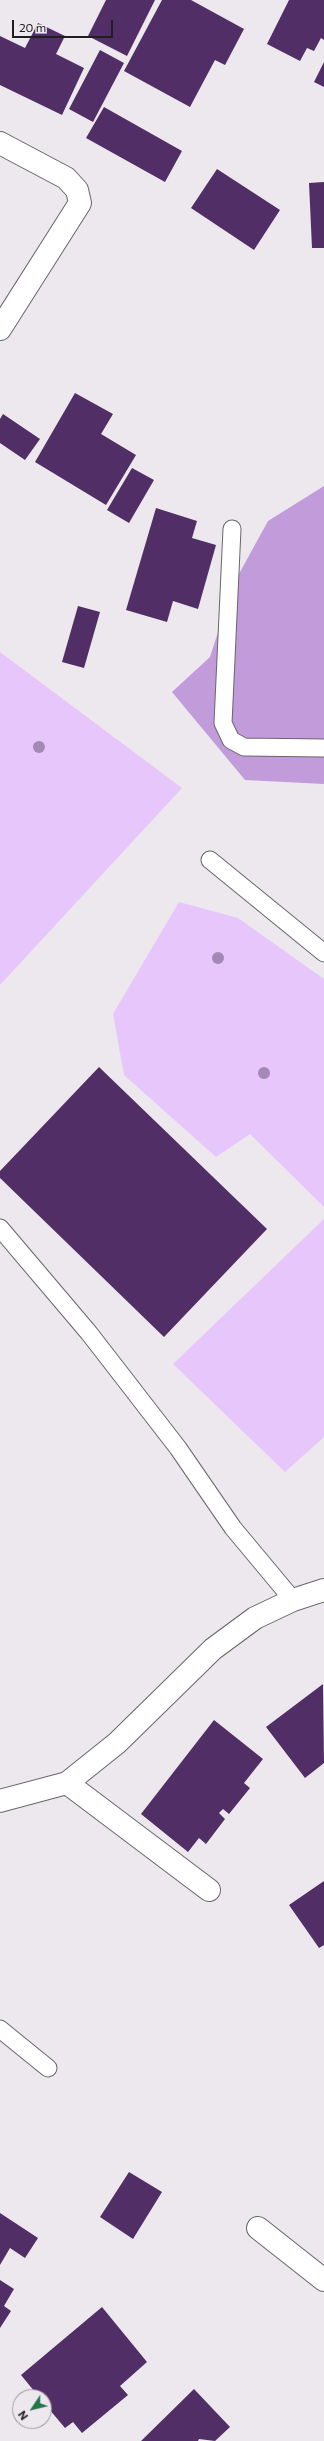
<!DOCTYPE html>
<html>
<head>
<meta charset="utf-8">
<style>
	body { margin:0 }
	#map { position:relative; width:324px; height:2441px; overflow:hidden; background:#ece8ee; font-family:Commissioner,sans-serif }
	canvas { display:block }
	.north { position:absolute; left:12px; top:2389px; width:40px; height:40px; box-sizing:border-box; background:#ece8ee; border:1px solid #9a979c; border-radius:50%; rotate:235deg; font-size:11px; font-weight:700; line-height:16px; text-align:center; color:#1f1e20 }
	.north::after { content:''; display:block; margin:auto; width:14px; height:18px; background:#227648; clip-path:polygon(50% 0,100% 100%,50% 72%,0 100%) }
	.scale { position:absolute; left:12px; top:20px; width:101px; height:18px; box-sizing:border-box; border:2px solid #1f1e20; border-top:0; padding-left:5px; font-size:12px; line-height:14px; white-space:nowrap; color:#1f1e20; -webkit-text-stroke:3px #ece8ee; paint-order:stroke }
</style>
</head>
<body>
<div id="map">
<canvas width="324" height="2441"></canvas>
<div class="north">N</div>
<div class="scale">20 m</div>
</div>
<script>
const ctx = document.querySelector('canvas').getContext('2d');
ctx.lineJoin = 'round';
function paint(path, color) {
  ctx.fillStyle = color;
  ctx.fill(path, 'evenodd');
}
function stroke(path, color, width, dash) {
  ctx.strokeStyle = color;
  ctx.lineWidth = width;
  ctx.lineCap = dash ? 'butt' : 'round';
  ctx.setLineDash(dash || []);
  ctx.stroke(path);
}
const green = new Path2D(`
	M0 652 182 788 0 985Z
	M179 902 238 918 324 979V1207L250 1134 216 1157 124 1075 113 1014Z
	M324 1219V1437L285 1472 173 1364Z`);
const forest = new Path2D(`
	M324 486V784L245 780 172 692 210 657 234 583 268 521Z`);
const building = new Path2D(`
	M106 0H155L127 56 88 36Z
	M162 0H191L244 29 225 65 215 60 190 107 124 71Z
	M289 0H324V40L321 38 314 51 307 48 300 61 267 44Z
	M38 23 65 36 56 54 84 68 62 115 0 85V36L25 48Z
	M100 50 124 63 93 122 69 109Z
	M324 62V87L314 82Z
	M104 107 182 151 165 182 86 138Z
	M217 169 280 210 254 250 191 208Z
	M324 182V248H312L309 183Z
	M75 393 113 414 101 434 136 455 106 505 35 462Z
	M3 414 40 439 25 460 0 443V419Z
	M132 468 154 480 129 523 107 510Z
	M156 508 197 521 192 538 216 545 198 609 173 601 167 622 126 610Z
	M78 606 100 612 84 668 62 662Z
	M99 1067 267 1229 164 1337 0 1178V1171Z
	M323 1684 324 1763 305 1778 266 1727Z
	M214 1720 263 1759 244 1783 250 1788 229 1814 223 1809 219 1813 225 1819 206 1844 199 1838 188 1852 141 1814Z
	M324 1881V1945L319 1948 289 1905Z
	M129 2172 162 2192 133 2239 100 2217Z
	M0 2213 38 2238 25 2258 10 2248 0 2265Z
	M0 2280 14 2289 4 2306 11 2311 0 2328Z
	M102 2307 147 2362 120 2386 128 2395 82 2433 73 2422 65 2428 44 2403V2397H39L21 2375Z
	M194 2389 230 2427 215 2441 199 2439 198 2441H141Z`);
const lane = new Path2D(`
	M232 529 223 723 231 740 244 747 324 748
	M210 860 324 953
	M0 1228 89 1333 178 1448 233 1528 293 1600
	M0 2029 48 2068`);
const street = new Path2D(`
	M0 143 66 178 77 190 80 203 0 329
	M67 1783 209 1890
	M0 1801 67 1783 117 1743 213 1649 255 1618 293 1600 324 1590
	M258 2228 324 2280`);
const trees = [
	[39,747],
	[218,958],
	[264,1073]
];
paint(green, '#e6c6fb');
paint(forest, '#c29bdb');
paint(building, '#512e66');
stroke(lane, '#69666b', 19);
stroke(street, '#69666b', 24);
stroke(lane, '#fff', 17);
stroke(street, '#fff', 22);
ctx.fillStyle = '#a488b5';
for (const [x, y] of trees) {
  ctx.beginPath();
  ctx.arc(x, y, 6, 0, 2 * Math.PI);
  ctx.fill();
}
</script>
</body>
</html>
